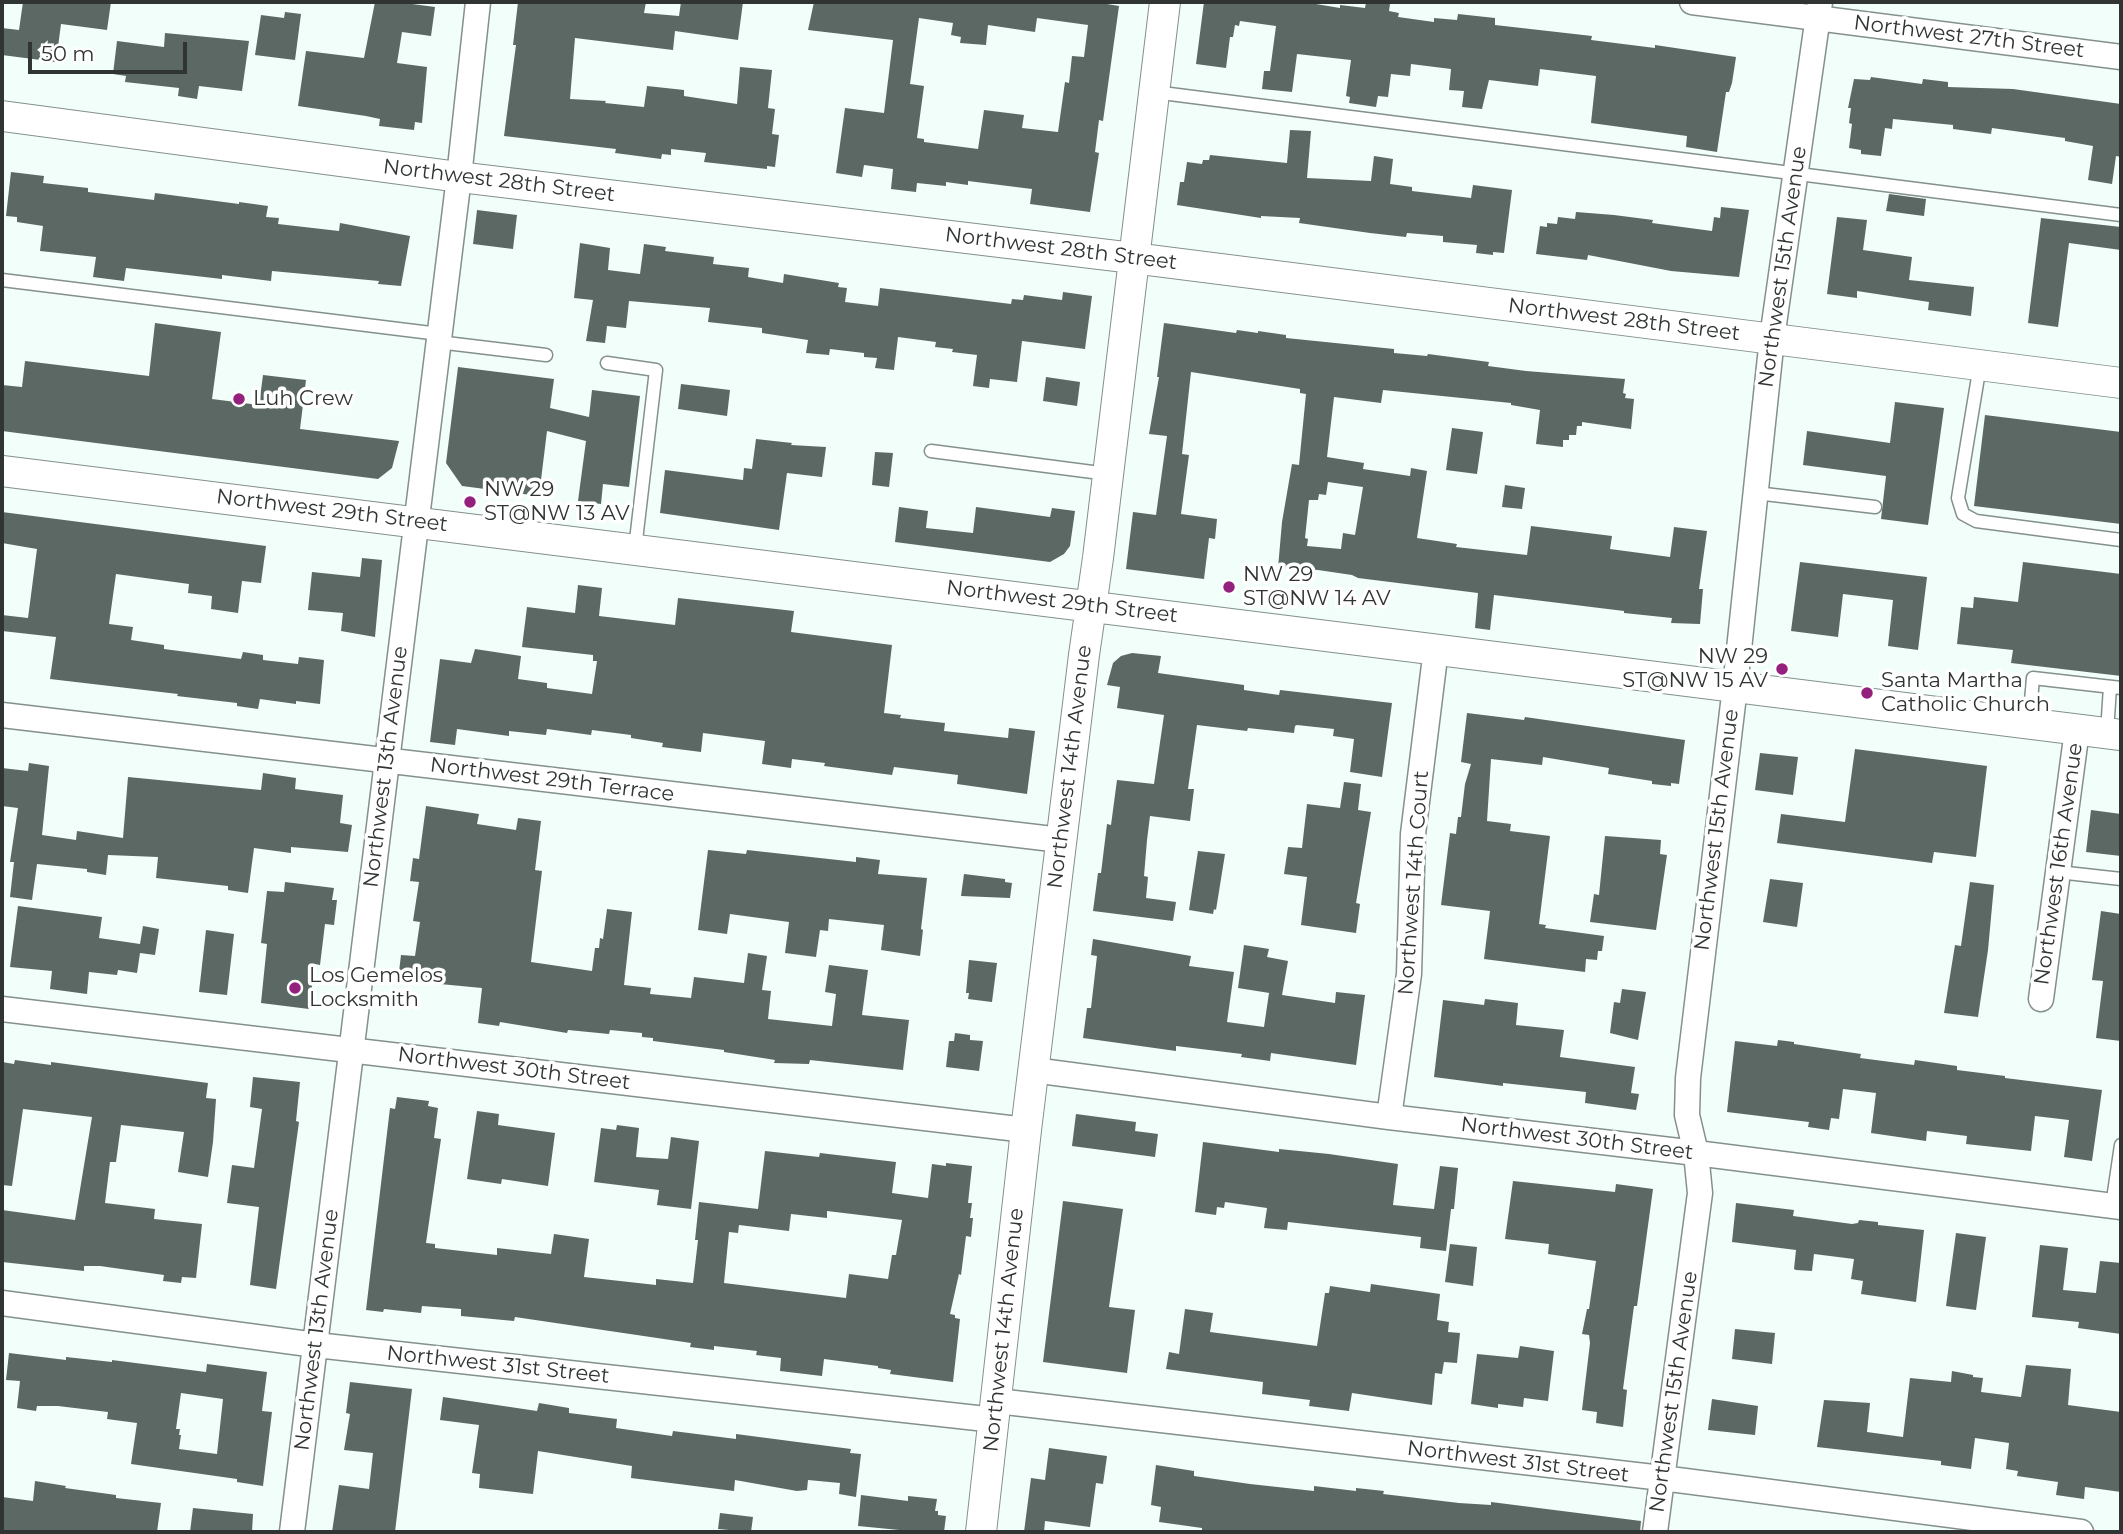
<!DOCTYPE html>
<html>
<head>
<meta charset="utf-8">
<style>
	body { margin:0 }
	#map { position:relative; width:2123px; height:1534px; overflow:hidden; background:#f1fef9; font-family:Montserrat,sans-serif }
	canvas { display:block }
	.frame { position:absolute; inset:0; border:4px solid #303533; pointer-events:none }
	.scale { position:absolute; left:28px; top:42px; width:159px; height:32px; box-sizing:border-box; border:4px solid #303533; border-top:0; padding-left:9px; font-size:21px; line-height:24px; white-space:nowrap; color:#303533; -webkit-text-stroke:5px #fff; paint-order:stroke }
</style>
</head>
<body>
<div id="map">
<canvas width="2123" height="1534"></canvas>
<div class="frame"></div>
<div class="scale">50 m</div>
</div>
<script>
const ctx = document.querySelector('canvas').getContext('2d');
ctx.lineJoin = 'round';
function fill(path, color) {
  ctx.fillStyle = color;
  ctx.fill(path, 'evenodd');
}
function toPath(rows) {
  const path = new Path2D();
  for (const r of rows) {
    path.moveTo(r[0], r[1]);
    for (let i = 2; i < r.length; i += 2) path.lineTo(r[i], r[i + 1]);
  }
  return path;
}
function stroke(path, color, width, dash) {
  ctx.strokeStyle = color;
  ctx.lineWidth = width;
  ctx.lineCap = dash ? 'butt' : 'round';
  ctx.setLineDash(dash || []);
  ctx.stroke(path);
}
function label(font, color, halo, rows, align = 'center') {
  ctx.font = font + ' Montserrat,sans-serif';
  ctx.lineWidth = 7;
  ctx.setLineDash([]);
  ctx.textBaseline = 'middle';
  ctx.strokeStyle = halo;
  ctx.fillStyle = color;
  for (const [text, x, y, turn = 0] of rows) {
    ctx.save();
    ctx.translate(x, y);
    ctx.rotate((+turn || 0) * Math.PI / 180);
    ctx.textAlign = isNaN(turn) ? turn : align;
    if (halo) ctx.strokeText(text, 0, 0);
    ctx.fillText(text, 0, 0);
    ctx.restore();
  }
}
const building = toPath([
	[23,2,111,2,107,30,61,24,56,62,2,55,2,28,19,30],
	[375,2,397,2,435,7,431,36,402,32,397,63,427,67,422,123,415,122,414,130,379,126,380,119,366,116,298,106,306,51,364,58],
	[518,2,646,2,644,13,679,16,681,2,743,2,738,40,675,31,673,50,575,38,570,99,606,101,605,103,644,107,647,86,684,90,684,96,737,104,740,67,772,70,768,108,775,109,772,134,779,135,775,167,767,166,767,169,704,162,706,153,671,149,671,155,662,154,661,159,615,153,616,149,504,136,516,45,513,45],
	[814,2,1108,2,1107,4,1119,6,1103,121,1099,120,1095,152,1099,153,1090,212,1030,204,1032,189,968,181,968,185,946,182,946,186,917,183,916,192,891,189,893,169,864,165,862,177,836,173,845,108,884,113,893,40,808,30],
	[919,18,953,23,951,35,961,37,960,43,986,45,988,25,1035,32,1037,18,1088,25,1084,57,1072,56,1069,83,1065,82,1058,132,1022,128,1024,115,984,110,978,149,924,142,924,139,917,138,924,86,910,84],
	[1204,2,1304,2,1340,8,1340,5,1365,8,1366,2,1370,2,1390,4,1389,11,1399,13,1398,17,1434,22,1434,18,1457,20,1458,14,1495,18,1495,25,1592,36,1591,40,1655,48,1655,45,1736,57,1732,83,1729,92,1726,92,1717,152,1686,147,1687,136,1591,123,1596,76,1540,69,1538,86,1489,80,1482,109,1462,107,1464,91,1449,90,1451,69,1411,64,1410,76,1391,74,1388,97,1378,96,1376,107,1349,103,1350,97,1346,96,1351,60,1297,54,1292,92,1262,89,1264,71,1270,71,1276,26,1240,21,1239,26,1235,25,1233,37,1230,37,1226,68,1196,64],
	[285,12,301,14,295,60,255,55,261,15,284,18],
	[165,33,249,41,242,91,199,86,197,99,178,96,179,88,125,82,126,76,113,74,117,41,164,47],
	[1871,77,1922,84,1923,79,1948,82,1948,87,2013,89,2121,104,2121,157,2116,156,2112,184,2088,180,2093,146,2065,141,2065,138,1992,128,1991,134,1953,129,1953,125,1893,119,1892,129,1885,128,1881,156,1861,154,1861,150,1849,148,1852,124,1849,123,1851,108,1848,108,1854,79,1870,80],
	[1290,130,1311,131,1307,178,1371,181,1374,156,1393,159,1390,184,1412,187,1412,191,1471,198,1473,185,1512,190,1504,253,1493,252,1493,255,1476,253,1477,245,1443,242,1443,236,1407,233,1406,237,1370,233,1299,223,1300,218,1261,216,1261,218,1177,205,1180,182,1184,182,1187,162,1202,164,1203,160,1209,160,1210,155,1287,163],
	[11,172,44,176,43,183,88,188,88,192,154,200,155,193,239,204,239,202,268,206,266,217,279,218,278,224,339,231,340,223,410,236,401,286,378,284,379,281,272,271,271,281,222,275,222,279,126,268,124,281,93,277,96,257,40,251,43,226,17,222,17,217,6,216],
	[1889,194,1926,199,1924,216,1886,211],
	[1721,207,1749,210,1739,277,1671,271,1588,255,1587,260,1536,254,1540,226,1547,227,1547,223,1557,224,1558,217,1575,219,1576,212,1614,215,1653,220,1652,223,1712,231,1714,217,1720,218],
	[477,210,517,215,513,249,473,244],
	[1837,217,1867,220,1863,250,1912,257,1909,280,1974,287,1971,316,1928,310,1929,302,1857,291,1857,298,1827,294],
	[2041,218,2121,227,2121,250,2069,243,2058,327,2028,323],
	[580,243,610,248,608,270,640,274,644,244,666,247,665,251,714,257,713,264,749,268,748,277,783,283,784,274,839,283,838,287,847,288,845,302,878,306,880,288,1011,304,1012,299,1023,300,1024,295,1062,300,1063,292,1092,296,1085,349,1022,341,1017,382,990,379,989,388,973,386,977,355,952,352,953,349,935,347,936,342,898,337,894,370,875,368,877,358,864,357,864,353,830,349,829,355,806,353,808,340,762,333,762,328,708,322,710,308,629,301,626,328,607,326,605,343,586,341,593,300,574,298],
	[155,323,221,332,212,399,259,405,263,375,306,380,300,429,399,441,392,468,378,479,2,431,2,385,22,387,25,361,149,376],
	[1164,323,1236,333,1237,330,1258,333,1258,331,1286,335,1286,338,1394,349,1394,353,1427,356,1428,354,1489,362,1488,366,1526,371,1625,379,1623,393,1626,394,1625,398,1634,399,1631,429,1582,422,1582,426,1577,426,1576,435,1569,435,1569,440,1563,440,1563,447,1536,444,1540,410,1511,405,1511,403,1383,390,1381,403,1334,397,1327,457,1364,463,1363,469,1410,476,1411,468,1427,471,1417,538,1457,544,1456,547,1527,555,1531,526,1612,536,1610,549,1670,557,1674,527,1707,531,1699,589,1703,589,1700,624,1671,623,1672,618,1624,613,1624,611,1494,595,1490,630,1475,628,1478,593,1358,578,1352,575,1318,570,1278,568,1282,522,1292,464,1299,465,1306,394,1300,393,1300,389,1191,372,1182,454,1189,455,1181,514,1217,519,1215,539,1209,538,1204,579,1126,569,1133,512,1156,515,1167,436,1149,434,1159,377,1157,377],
	[1328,482,1363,487,1355,535,1343,533,1341,549,1307,546,1308,539,1305,538,1309,500,1318,500,1319,494,1326,495],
	[458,367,554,379,550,408,589,417,592,390,640,396,629,487,603,484,601,504,578,501,586,441,547,431,539,496,462,486,446,463],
	[1046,377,1080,382,1077,406,1043,401],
	[681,384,730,390,727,416,678,409],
	[1895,402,1944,408,1928,525,1881,519,1886,476,1803,465,1807,431,1890,443],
	[1985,415,2121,432,2121,524,1974,506],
	[1452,428,1483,432,1477,474,1446,470],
	[756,439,792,443,791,445,826,447,822,477,787,473,779,530,660,513,665,470,743,480,744,468,752,469],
	[875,452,893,453,889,487,872,485],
	[1505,485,1525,488,1522,509,1502,507],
	[899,507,928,511,926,528,973,533,976,507,1050,517,1052,508,1075,511,1070,546,1064,554,1050,562,895,542],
	[2,512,266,546,261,583,242,581,238,613,211,609,212,596,188,593,189,584,116,574,109,624,133,627,131,640,164,645,164,649,241,659,243,652,263,655,263,660,298,664,299,657,324,660,320,704,296,701,296,704,260,699,258,709,237,706,237,703,177,696,178,694,50,679,56,637,2,631,2,615,28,618,37,549,2,543],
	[362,558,382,560,375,637,341,631,343,613,308,610,312,572,360,577],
	[1800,562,1927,577,1918,650,1888,646,1893,600,1843,594,1838,637,1791,631],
	[2023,562,2121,574,2121,676,2011,663,2013,650,1957,644,1961,607,1973,608,1974,597,2018,602],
	[578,585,602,588,599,616,675,625,678,598,794,611,791,632,892,645,884,713,901,715,900,718,945,723,944,731,1008,738,1009,728,1035,731,1027,794,957,784,958,775,894,767,892,775,824,766,825,763,792,759,791,768,762,764,765,741,703,733,701,752,662,747,663,743,631,738,631,735,592,730,591,735,547,729,546,735,509,731,509,736,457,729,455,745,430,742,440,659,471,663,475,649,521,656,518,679,547,683,547,688,592,694,597,661,593,661,593,655,522,647,527,607,575,613],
	[1132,653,1161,656,1158,673,1244,685,1244,690,1279,695,1280,690,1392,703,1382,777,1350,772,1354,739,1333,736,1334,729,1297,725,1295,726,1294,733,1248,728,1247,731,1197,725,1188,789,1194,789,1190,821,1150,816,1147,840,1144,876,1148,877,1146,898,1176,902,1173,921,1093,911,1098,873,1101,873,1107,824,1111,825,1117,780,1154,784,1164,715,1117,708,1120,687,1107,685,1113,663,1121,656],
	[1467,713,1524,720,1525,717,1685,740,1679,784,1671,783,1671,786,1652,784,1652,781,1608,774,1609,768,1543,757,1542,765,1491,759,1487,821,1511,824,1510,831,1550,836,1539,924,1546,925,1545,928,1604,936,1602,951,1598,951,1597,960,1586,959,1585,972,1484,959,1490,911,1441,905,1450,833,1456,834,1458,817,1461,817,1465,784,1471,764,1461,762],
	[1855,749,1987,766,1976,857,1934,852,1932,863,1777,843,1781,814,1845,822],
	[1760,753,1798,757,1793,795,1755,790],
	[29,763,49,766,42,835,76,840,77,831,123,838,128,777,261,790,263,773,296,778,295,789,343,795,340,823,352,825,348,852,291,847,291,853,254,848,248,893,228,890,228,886,156,878,158,857,108,855,106,875,87,872,87,869,37,864,32,900,10,897,14,862,10,862,18,808,2,806,2,768,28,771],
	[1344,782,1361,784,1358,810,1371,812,1356,903,1360,904,1356,933,1301,925,1307,877,1284,874,1288,847,1302,848,1307,804,1340,808],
	[426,806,479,814,477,824,516,830,518,818,541,821,535,870,542,871,531,962,592,971,595,948,599,948,600,938,603,939,607,909,632,912,624,985,651,988,650,994,691,998,694,977,744,983,748,953,767,956,762,990,771,991,768,1019,832,1026,836,994,825,992,829,965,868,970,862,1015,909,1020,903,1070,810,1060,809,1064,774,1063,775,1060,769,1059,724,1052,724,1050,653,1041,653,1038,642,1037,642,1033,610,1030,609,1034,568,1030,567,1033,500,1022,499,1026,478,1023,482,988,398,980,401,955,415,956,420,922,413,921,419,882,410,881,413,858,419,859],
	[2091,810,2121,814,2121,856,2086,852],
	[1605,836,1661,840,1660,854,1667,855,1656,930,1590,922,1594,894,1599,895],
	[708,850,746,854,747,850,856,862,856,857,880,860,878,874,927,878,921,929,923,930,920,956,881,950,884,925,829,919,828,931,820,930,816,957,785,953,789,922,730,914,727,934,698,930],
	[1198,851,1225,854,1216,910,1214,909,1213,914,1189,910],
	[964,874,1005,879,1005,882,1012,883,1010,898,961,896],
	[1770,879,1803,883,1797,927,1763,922],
	[285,882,334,888,332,900,337,900,334,925,325,924,320,965,315,964,309,1009,261,1003,267,944,261,943,267,891,284,892],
	[1970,882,1994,885,1988,950,1978,1017,1944,1013,1955,945,1961,946],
	[18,906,102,917,99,938,140,944,143,926,159,929,155,955,140,953,137,973,118,970,117,975,89,972,87,994,50,989,52,971,10,967],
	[2101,911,2121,914,2121,1041,2096,1038,2103,981,2092,980],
	[206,930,234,934,227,995,199,992],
	[1093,939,1191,956,1189,966,1234,972,1227,1022,1264,1027,1269,993,1335,1003,1336,992,1365,995,1356,1065,1271,1053,1270,1061,1241,1057,1242,1054,1176,1046,1176,1051,1083,1038,1087,1008,1091,1008,1097,956,1091,955],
	[1244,945,1269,949,1267,957,1288,961,1282,995,1238,988],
	[969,960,997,963,992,1002,968,999,969,993,966,993],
	[1622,989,1646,992,1638,1040,1610,1033,1614,1002,1620,1003],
	[1485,999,1518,1003,1516,1025,1564,1030,1560,1057,1635,1067,1631,1093,1639,1094,1636,1110,1585,1103,1586,1092,1503,1083,1503,1086,1434,1077,1443,1000,1484,1005],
	[955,1033,970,1035,970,1040,983,1041,979,1071,946,1067,949,1041,954,1041],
	[1778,1040,1794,1042,1794,1044,1861,1054,1860,1058,1914,1065,1915,1060,1957,1066,1957,1070,2005,1076,2005,1078,2102,1090,2092,1161,2064,1157,2069,1120,2035,1116,2031,1151,1966,1144,1967,1136,1927,1131,1926,1141,1871,1133,1876,1093,1843,1089,1839,1119,1831,1118,1829,1130,1808,1127,1809,1122,1727,1112,1735,1041,1777,1046],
	[15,1060,51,1065,51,1062,208,1083,206,1098,216,1099,213,1142,208,1177,178,1172,184,1132,121,1125,116,1162,110,1162,105,1203,155,1209,154,1219,202,1224,196,1278,182,1277,181,1283,163,1281,164,1275,100,1266,84,1266,84,1271,2,1262,2,1210,75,1220,92,1117,23,1109,12,1186,2,1185,2,1062,14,1064],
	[253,1077,300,1082,296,1121,299,1122,276,1289,250,1285,259,1207,227,1203,232,1165,254,1168,262,1109,250,1107],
	[397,1097,429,1101,428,1106,438,1108,434,1138,441,1139,426,1243,435,1244,435,1248,497,1255,497,1248,551,1254,554,1234,589,1239,584,1277,656,1285,656,1279,693,1283,698,1240,695,1240,699,1202,758,1209,765,1151,819,1157,820,1153,896,1162,892,1193,928,1198,932,1164,946,1166,946,1163,972,1166,968,1203,972,1203,970,1218,973,1218,971,1237,966,1236,961,1275,959,1274,950,1314,955,1315,955,1318,960,1319,953,1382,890,1374,891,1370,878,1368,878,1366,824,1359,822,1376,780,1371,781,1358,756,1355,757,1351,714,1346,714,1350,690,1347,691,1343,515,1317,514,1321,461,1316,461,1309,422,1306,421,1313,384,1309,383,1312,366,1310,390,1108,395,1109],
	[827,1211,902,1220,896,1255,892,1255,888,1279,849,1274,846,1298,724,1283,729,1232,738,1233,739,1225,789,1231,791,1214,827,1218],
	[477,1111,499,1114,498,1125,555,1133,548,1186,502,1179,501,1184,467,1179],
	[1076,1114,1136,1122,1135,1131,1158,1134,1155,1157,1072,1146],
	[617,1125,639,1128,636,1157,668,1159,671,1137,699,1141,691,1209,657,1205,659,1190,594,1182,601,1128,616,1130],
	[1203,1142,1279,1152,1279,1149,1329,1154,1398,1164,1393,1205,1434,1209,1440,1166,1458,1168,1454,1209,1451,1209,1446,1251,1420,1248,1421,1237,1288,1222,1287,1230,1264,1228,1267,1208,1225,1202,1224,1208,1217,1207,1216,1215,1195,1212],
	[1513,1181,1615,1192,1616,1184,1653,1189,1637,1306,1634,1306,1623,1389,1627,1390,1623,1427,1596,1423,1597,1412,1582,1410,1590,1343,1589,1335,1582,1334,1587,1309,1589,1309,1596,1261,1548,1254,1549,1244,1505,1239],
	[1063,1201,1123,1209,1109,1307,1135,1310,1127,1373,1043,1362],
	[1736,1203,1794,1210,1793,1216,1852,1224,1858,1223,1859,1220,1878,1222,1878,1225,1924,1230,1916,1302,1861,1294,1863,1281,1851,1279,1854,1259,1814,1254,1812,1271,1796,1270,1794,1269,1796,1250,1732,1242],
	[1956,1233,1986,1237,1976,1310,1946,1306],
	[1450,1244,1477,1247,1473,1286,1445,1282],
	[2040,1245,2068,1248,2063,1290,2096,1293,2100,1261,2121,1263,2121,1334,2078,1328,2079,1322,2032,1317],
	[1371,1284,1440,1294,1437,1320,1449,1322,1448,1332,1460,1333,1457,1363,1444,1362,1442,1374,1435,1373,1432,1405,1352,1393,1349,1411,1309,1406,1310,1400,1262,1394,1263,1382,1166,1369,1169,1352,1179,1354,1185,1309,1213,1313,1210,1332,1317,1346,1325,1293,1329,1293,1330,1286,1370,1292],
	[1735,1329,1775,1333,1772,1364,1732,1359],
	[1520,1346,1554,1351,1548,1401,1524,1398,1523,1407,1498,1404,1498,1408,1471,1404,1477,1354,1518,1358],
	[9,1353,66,1360,66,1357,112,1362,112,1360,206,1372,207,1364,267,1372,262,1411,272,1412,263,1486,237,1482,237,1479,131,1464,137,1423,107,1419,108,1412,58,1406,37,1406,36,1411,17,1408,20,1381,6,1380],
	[181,1393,223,1399,217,1454,179,1449,181,1435,179,1435,180,1429,176,1429],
	[2026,1365,2071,1369,2068,1405,2121,1412,2121,1492,2085,1487,2084,1499,2056,1495,2058,1482,2017,1476,2018,1471,2006,1469,2009,1443,1975,1438,1971,1469,1941,1465,1941,1461,1817,1447,1824,1400,1870,1403,1867,1432,1903,1437,1910,1378,1951,1382,1952,1371,1973,1375,1973,1377,1983,1378,1981,1392,2021,1397],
	[350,1382,412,1389,395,1532,332,1532,339,1485,369,1489,373,1453,344,1450,350,1414,346,1413],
	[443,1397,537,1411,539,1403,569,1408,569,1413,617,1419,616,1428,672,1436,673,1431,736,1439,736,1434,851,1449,850,1453,861,1454,856,1497,839,1494,840,1483,808,1480,807,1490,797,1491,735,1480,734,1491,631,1478,632,1466,538,1451,533,1494,479,1488,480,1474,472,1473,479,1425,440,1420],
	[1712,1399,1758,1406,1755,1435,1708,1430],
	[1049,1448,1107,1456,1103,1484,1096,1483,1090,1527,1045,1521,1044,1532,1024,1532,1031,1478,1045,1480],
	[1156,1465,1194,1471,1194,1476,1250,1484,1314,1491,1314,1486,1356,1491,1356,1488,1384,1491,1383,1494,1459,1503,1491,1505,1491,1502,1641,1521,1640,1532,1202,1532,1202,1528,1159,1522,1161,1507,1151,1505],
	[35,1481,66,1486,65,1488,116,1495,116,1498,161,1503,157,1532,2,1532,2,1497,33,1501],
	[861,1495,908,1501,908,1496,937,1499,935,1511,938,1511,938,1515,946,1516,944,1532,920,1532,858,1526],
	[193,1508,253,1514,252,1532,190,1532],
	[720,1513,753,1517,751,1532,718,1529]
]);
const service = toPath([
	[1154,92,2121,215],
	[2,280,439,334],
	[438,342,546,355],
	[607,363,656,370,635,549],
	[1980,365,1958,498,1963,514,1976,521,2121,540],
	[931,451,1108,474],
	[1756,493,1875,507],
	[2029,724,2033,678,2121,688],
	[2107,732,2110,687],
	[2058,872,2121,879],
	[2112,1206,2121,1145]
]);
const minor = toPath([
	[1692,2,2121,57],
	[2,715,1061,840],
	[2041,999,2077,730],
	[2,1009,1026,1130],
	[1033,1070,1389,1117,1696,1153,2121,1207],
	[1389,1117,1409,974,1413,834,1436,649],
	[2,1303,316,1345,995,1420],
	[997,1401,1662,1478,2081,1532],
	[292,1532,459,177,478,2],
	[1655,1532,1700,1193,1696,1153,1687,1115,1688,1078,1735,687,1772,338,1820,2]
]);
const tertiary = toPath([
	[2,116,459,177,1133,258,2121,383],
	[2,471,2121,735],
	[981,1532,1026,1130,1084,655,1098,558,1165,2]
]);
const markers = [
	[239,399,7,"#95217e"],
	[470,502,7,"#95217e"],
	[1229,587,7,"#95217e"],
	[1782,669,7,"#95217e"],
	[1867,693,7,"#95217e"],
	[295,988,7,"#95217e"]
];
const streetNames = [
	["Northwest 27th Street",1969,37,7],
	["Northwest 28th Street",499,181,7],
	["Northwest 28th Street",1061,249,7],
	["Northwest 15th Avenue",1783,267,-82],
	["Northwest 28th Street",1624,320,7],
	["Northwest 29th Street",332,511,7],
	["Northwest 29th Street",1062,602,7],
	["Northwest 13th Avenue",386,767,-83],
	["Northwest 14th Avenue",1070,767,-83],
	["Northwest 29th Terrace",552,780,7],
	["Northwest 15th Avenue",1717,830,-83],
	["Northwest 16th Avenue",2059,864,-82],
	["Northwest 14th Court",1414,883,-86],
	["Northwest 30th Street",514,1069,7],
	["Northwest 30th Street",1577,1139,7],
	["Northwest 13th Avenue",317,1330,-83],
	["Northwest 14th Avenue",1004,1330,-84],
	["Northwest 31st Street",498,1365,6],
	["Northwest 15th Avenue",1674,1392,-82],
	["Northwest 31st Street",1518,1462,7]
];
const poiNames = [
	["Luh Crew",253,399],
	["NW 29",484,490],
	["ST@NW 13 AV",484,514],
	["NW 29",1243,575],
	["ST@NW 14 AV",1243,599],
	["NW 29",1768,657,"right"],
	["ST@NW 15 AV",1768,681,"right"],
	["Santa Martha",1881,681],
	["Catholic Church",1881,705],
	["Los Gemelos",309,976],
	["Locksmith",309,1000]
];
fill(building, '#5c6863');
stroke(service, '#84908b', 15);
stroke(minor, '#84908b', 27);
stroke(tertiary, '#84908b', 32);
stroke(service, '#fff', 12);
stroke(minor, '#fff', 24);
stroke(tertiary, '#fff', 30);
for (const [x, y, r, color] of markers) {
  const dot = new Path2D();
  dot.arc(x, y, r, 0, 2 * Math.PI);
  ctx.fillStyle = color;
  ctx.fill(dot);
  stroke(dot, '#fff', 2.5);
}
label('21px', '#303533', '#fff', streetNames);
label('21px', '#303533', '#fff', poiNames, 'left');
</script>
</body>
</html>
